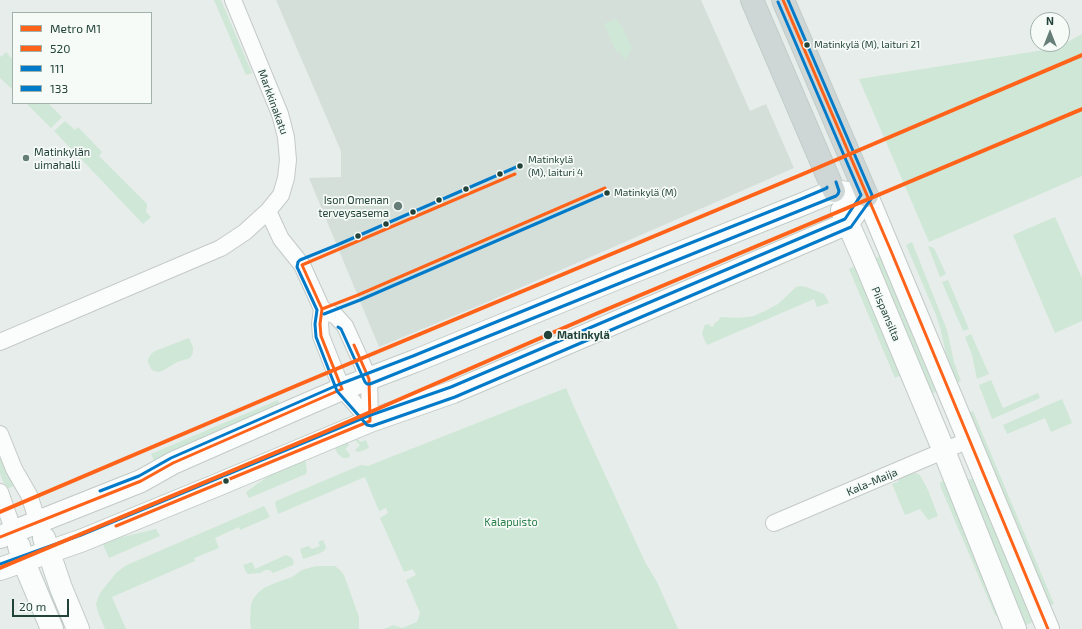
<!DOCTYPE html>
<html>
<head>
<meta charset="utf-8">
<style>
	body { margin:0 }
	#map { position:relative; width:1082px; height:629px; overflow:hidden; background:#e7edea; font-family:"Exo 2",sans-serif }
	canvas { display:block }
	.legend { position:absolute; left:12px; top:12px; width:140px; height:92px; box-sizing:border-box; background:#f6fbf8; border:1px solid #a1b1ac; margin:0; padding:5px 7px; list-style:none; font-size:12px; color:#22433a }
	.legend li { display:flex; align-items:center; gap:8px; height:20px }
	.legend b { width:20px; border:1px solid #a1b1ac }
	.north { position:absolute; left:1030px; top:12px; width:40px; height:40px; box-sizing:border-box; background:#f6fbf8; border:1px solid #a1b1ac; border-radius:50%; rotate:0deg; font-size:11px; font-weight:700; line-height:16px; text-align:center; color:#22433a }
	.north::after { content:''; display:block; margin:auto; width:14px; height:18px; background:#677e78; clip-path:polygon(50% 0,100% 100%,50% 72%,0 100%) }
	.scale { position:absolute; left:12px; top:599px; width:57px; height:18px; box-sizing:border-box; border:2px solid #22433a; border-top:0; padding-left:5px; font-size:12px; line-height:14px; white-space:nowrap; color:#22433a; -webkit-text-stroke:3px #f6fbf8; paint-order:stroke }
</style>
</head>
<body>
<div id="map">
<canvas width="1082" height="629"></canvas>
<ul class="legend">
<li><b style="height:5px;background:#ff6319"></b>Metro M1</li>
<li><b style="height:5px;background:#ff6319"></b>520</li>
<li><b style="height:5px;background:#007ac9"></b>111</li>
<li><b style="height:5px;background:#007ac9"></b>133</li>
</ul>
<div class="north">N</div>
<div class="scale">20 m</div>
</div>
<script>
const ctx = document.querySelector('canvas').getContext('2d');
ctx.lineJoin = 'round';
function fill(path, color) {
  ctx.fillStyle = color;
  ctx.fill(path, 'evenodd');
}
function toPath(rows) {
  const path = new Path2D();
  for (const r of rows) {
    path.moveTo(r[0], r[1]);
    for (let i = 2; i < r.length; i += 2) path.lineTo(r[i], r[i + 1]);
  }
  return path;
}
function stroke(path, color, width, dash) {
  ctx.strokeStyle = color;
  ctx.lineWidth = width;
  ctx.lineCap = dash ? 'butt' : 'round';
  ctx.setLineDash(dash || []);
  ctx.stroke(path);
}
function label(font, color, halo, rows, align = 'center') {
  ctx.font = font + ' "Exo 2",sans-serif';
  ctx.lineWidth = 3.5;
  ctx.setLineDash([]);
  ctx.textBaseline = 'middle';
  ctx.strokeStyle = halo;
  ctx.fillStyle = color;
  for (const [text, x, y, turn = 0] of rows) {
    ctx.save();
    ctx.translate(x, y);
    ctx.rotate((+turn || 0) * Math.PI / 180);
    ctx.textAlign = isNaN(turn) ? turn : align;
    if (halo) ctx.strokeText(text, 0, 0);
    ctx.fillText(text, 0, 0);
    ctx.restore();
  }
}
const built = toPath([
	[276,0,701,0,750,111,766,104,794,168,490,301,379,347,309,178,341,177,341,151]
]);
const green = toPath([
	[214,0,221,0,252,73,246,75],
	[616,19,622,26,632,48,626,59,624,60,620,51,616,52,604,24],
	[1082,34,1082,176,929,242,859,79,1057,48],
	[6,52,13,60,13,90,0,78,0,55,1,57],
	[26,103,48,103,62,117,51,128],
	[65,121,75,130,78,127,102,152,99,156,147,204,146,212,151,217,143,224,85,163,54,131],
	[1055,217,1082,278,1082,321,1055,333,1013,235],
	[912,242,947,330,954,362,961,381,954,384,948,363,941,331,936,315,906,245],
	[928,246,934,248,946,274,940,277],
	[880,256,936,392,931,394,874,259],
	[855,266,902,375,895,378,849,269],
	[948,280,969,329,963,331,942,282],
	[800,286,806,287,824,294,829,303,817,307,814,299,707,345,702,334,704,327,705,325,709,324,711,327,714,326,714,324,719,320,720,317,739,318,754,316,765,311,778,304,793,290,796,287],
	[971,334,989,374,977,379,972,355,965,337],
	[189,338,193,347,193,352,191,357,188,359,183,360,177,362,164,370,159,372,154,371,151,369,148,362,148,360,151,354,155,351],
	[991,380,1003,408,1038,393,1040,398,992,419,979,385],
	[566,388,574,407,645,562,657,582,678,629,384,629,393,625,402,628,417,622,420,613,406,580,416,575,413,569,404,572,380,518,388,513,386,508,379,511,365,477,278,514,275,503,276,501,361,465,368,466],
	[1062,399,1072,423,1051,432,1045,418,1007,434,1003,425],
	[278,400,281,406,155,463,151,454],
	[973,411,1054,604,1048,606,967,413],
	[354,437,361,442,366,440,369,448,362,451,357,452,355,450,360,445,354,439,351,439,348,443,349,445,345,449,349,453,350,456,348,458,343,458,337,453,335,447],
	[0,452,14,486,6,489,0,474],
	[305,458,307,471,306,474,249,498,246,492,274,472],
	[915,473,920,475,928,490,938,516,928,520,920,509,905,515,892,484,898,482,899,479,906,475],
	[970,479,973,479,1033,622,1022,627,1008,587,1002,565,968,482,968,480],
	[944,481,948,484,1004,618,995,615,941,488,940,482],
	[264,506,270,517,240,530,239,527,215,538,219,548,194,558,195,561,112,597,126,629,105,629,98,612,96,604,100,593,116,573,125,566,136,561],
	[156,529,160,536,109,558,102,542],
	[323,540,326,547,324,551,318,554,303,559,300,549,308,546,312,549,320,546,318,542],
	[286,555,292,558,294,562,293,565,273,573,270,570,265,570,260,573,248,574,246,572,243,565,252,562,255,569],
	[316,566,335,566,340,570,344,575,359,617,359,629,251,629,250,622,251,605,253,599,258,593,264,588,275,583,292,577,302,570]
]);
const street = toPath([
	[268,211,281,239,302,265,322,309,320,324,321,336,342,389,370,421],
	[322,309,336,316,345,326,369,379,370,421],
	[0,342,221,248,245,232,268,211,281,195,286,178,288,160,286,137,280,114,233,0],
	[0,434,14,469,29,495,38,522],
	[0,492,14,532],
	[774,523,969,440]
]);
const secondary = toPath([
	[867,196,1048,629],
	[842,210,865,262,944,451,1015,629],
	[0,537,141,481,173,463,298,408,342,389,415,361,625,275,803,204,834,191,867,196],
	[44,538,61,588,78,629],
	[19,546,23,560,52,629],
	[0,569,83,540,222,483,370,421,453,392,818,236,848,223,867,196]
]);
const primary = toPath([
	[752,0,834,191],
	[783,0,867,196]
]);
const bus1 = toPath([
	[783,0,891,251,1048,629],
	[322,309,358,295,605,188],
	[116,526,370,421,369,379,354,345],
	[0,537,141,481,173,463,342,389,321,336,320,324,322,309,302,265,515,174]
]);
const bus2 = toPath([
	[521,165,337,245,300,260,298,262,297,267,317,310,315,324,316,337,337,391,367,425,372,426,455,397,851,227,871,199,872,195,788,0],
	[324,314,360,300,607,193],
	[338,327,341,329,365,382,367,384,370,384,836,196,838,194,839,191,836,182]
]);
const bus3 = toPath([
	[100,491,139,476,171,458,340,384,413,356,623,270,801,199,827,188,827,187],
	[0,564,81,535,368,416,451,387,845,219,861,195,778,2]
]);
const metro1 = toPath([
	[0,512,298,385,803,174,1082,55],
	[0,568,322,433,598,313,1082,109]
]);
const markers = [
	[807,45,3.5,"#22433a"],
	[26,158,4,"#677e78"],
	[520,166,3.5,"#22433a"],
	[500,174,3.5,"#22433a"],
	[466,189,3.5,"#22433a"],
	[607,193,3.5,"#22433a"],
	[439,200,3.5,"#22433a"],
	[398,206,5,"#677e78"],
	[413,212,3.5,"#22433a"],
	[386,224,3.5,"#22433a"],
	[358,236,3.5,"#22433a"],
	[548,335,5,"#22433a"],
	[226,481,3.5,"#22433a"]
];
const busNames = [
	["Matinkylä (M), laituri 21",814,45],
	["Matinkylä",528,160],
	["(M), laituri 4",528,173],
	["Matinkylä (M)",614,193]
];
const streetNames = [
	["Markkinakatu",273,102,70],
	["Piispansilta",886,314,67],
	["Kala-Maija",872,482,-23]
];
const poiNames = [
	["Matinkylän",34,152],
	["uimahalli",34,165],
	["Ison Omenan",389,200,"right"],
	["terveysasema",389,213,"right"]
];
const stopNames = [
	["Matinkylä",557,335]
];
const parkNames = [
	["Kalapuisto",511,522]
];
fill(built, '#d5dfda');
fill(green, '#cfe7d6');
stroke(street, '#c4cac7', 18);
stroke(secondary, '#c2cbc7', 24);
stroke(primary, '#c2ccc9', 24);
stroke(street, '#fbfcfc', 16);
stroke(secondary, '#fbfcfc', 22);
stroke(primary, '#ced7d5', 22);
stroke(bus1, '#ff6319', 3);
stroke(bus2, '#007ac9', 3);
stroke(bus3, '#007ac9', 3);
stroke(metro1, '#ff6319', 4);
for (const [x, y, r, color] of markers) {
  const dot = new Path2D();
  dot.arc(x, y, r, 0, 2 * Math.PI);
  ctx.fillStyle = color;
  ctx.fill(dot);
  stroke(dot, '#f6fbf8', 1.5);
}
label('10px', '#22433a', '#f6fbf8', busNames, 'left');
label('11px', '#22433a', '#f6fbf8', streetNames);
label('11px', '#22433a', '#f6fbf8', poiNames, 'left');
label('bold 11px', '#22433a', '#f6fbf8', stopNames, 'left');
label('11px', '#287e48', '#f6fbf8', parkNames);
</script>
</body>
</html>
